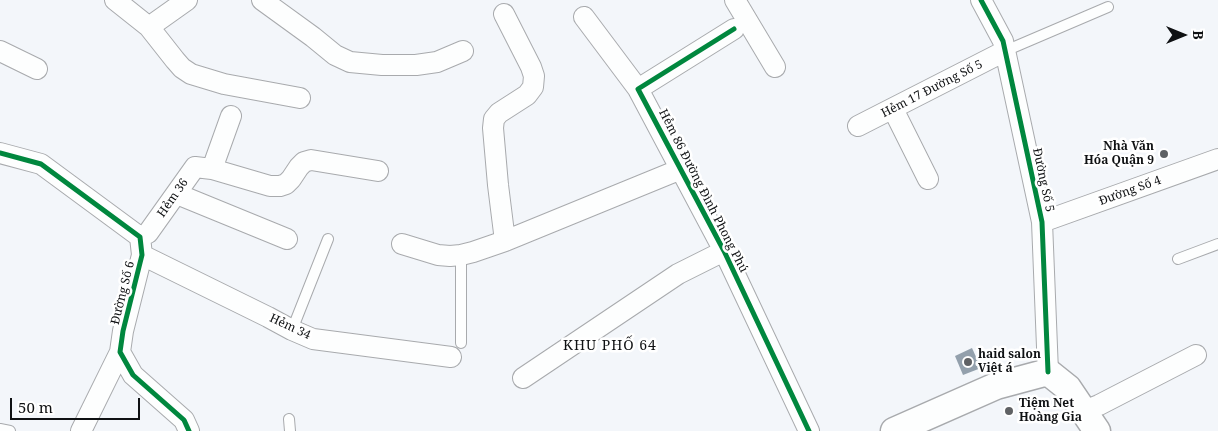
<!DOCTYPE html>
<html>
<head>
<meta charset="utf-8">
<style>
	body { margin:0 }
	#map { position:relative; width:1218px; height:431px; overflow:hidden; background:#f3f6fa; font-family:"Noto Serif",serif }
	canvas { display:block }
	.north { position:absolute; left:1158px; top:10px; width:50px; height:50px; -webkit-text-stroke:4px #fff; paint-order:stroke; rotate:90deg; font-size:14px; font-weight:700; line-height:20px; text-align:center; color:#0f1113 }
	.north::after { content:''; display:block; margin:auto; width:18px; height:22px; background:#0f1113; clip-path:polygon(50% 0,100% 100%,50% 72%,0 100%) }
	.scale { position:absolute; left:10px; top:398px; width:130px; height:22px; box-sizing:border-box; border:2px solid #0f1113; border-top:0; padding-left:6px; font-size:15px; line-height:18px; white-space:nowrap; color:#0f1113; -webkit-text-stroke:4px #fff; paint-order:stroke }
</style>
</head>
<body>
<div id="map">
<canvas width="1218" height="431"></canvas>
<div class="north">B</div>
<div class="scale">50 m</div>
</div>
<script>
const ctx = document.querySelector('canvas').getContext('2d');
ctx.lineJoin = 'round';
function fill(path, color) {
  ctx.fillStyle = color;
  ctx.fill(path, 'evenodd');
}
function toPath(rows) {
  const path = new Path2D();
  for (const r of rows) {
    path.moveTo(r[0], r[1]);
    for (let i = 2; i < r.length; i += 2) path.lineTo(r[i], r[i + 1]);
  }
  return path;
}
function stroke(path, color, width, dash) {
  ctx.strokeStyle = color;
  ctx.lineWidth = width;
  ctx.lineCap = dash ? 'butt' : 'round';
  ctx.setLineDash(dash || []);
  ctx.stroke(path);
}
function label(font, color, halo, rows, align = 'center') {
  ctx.font = font + ' "Noto Serif",serif';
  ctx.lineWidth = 5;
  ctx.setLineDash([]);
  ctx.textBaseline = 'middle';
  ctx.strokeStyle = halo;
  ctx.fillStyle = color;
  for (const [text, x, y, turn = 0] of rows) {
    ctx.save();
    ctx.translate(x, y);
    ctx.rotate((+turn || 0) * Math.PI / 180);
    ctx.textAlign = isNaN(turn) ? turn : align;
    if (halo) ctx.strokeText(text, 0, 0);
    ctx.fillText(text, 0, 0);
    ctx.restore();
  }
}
const building = toPath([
	[972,348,981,368,963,375,955,356]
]);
const service = toPath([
	[1005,51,1108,7],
	[461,255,461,343],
	[1178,259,1218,244],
	[292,330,328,239],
	[289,419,290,431],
	[0,429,10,431]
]);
const minor = toPath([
	[115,0,149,27,187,0],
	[262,0,313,37,335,55,350,62,382,65,416,65,437,62,463,51],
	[735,0,775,67],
	[981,0,1003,41,1042,222,1048,372],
	[504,14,531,67,534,76,533,87,527,95,499,113,494,119,493,128,498,185,505,241],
	[584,17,638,89],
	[149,27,175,60,182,68,191,74,224,84,300,98],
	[734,29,638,89,724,251,809,431],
	[0,51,37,69],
	[893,109,928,179],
	[858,126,1005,51],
	[0,153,41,164,140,237,142,255,123,331,120,352,133,375,184,420,189,431],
	[212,169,270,186,280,186,286,184,291,179,299,167,304,162,311,160,378,171],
	[177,194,287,239],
	[1042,222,1218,159],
	[140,237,148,233,195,167,212,169,231,116],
	[402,244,438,255,450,256,461,255,473,252,505,241,681,169],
	[142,255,268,317,292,330,313,339,451,357],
	[523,378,678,274,724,251],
	[1084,411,1099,405,1196,355],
	[81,431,84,425,120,352]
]);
const tertiary = toPath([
	[894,431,996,386,1048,372,1068,388,1097,431]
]);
const cycleway = toPath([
	[981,0,1003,41,1042,222,1048,372],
	[734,29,638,89,724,251,809,431],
	[0,153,41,164,140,237,142,255,123,331,120,352,133,375,184,420,189,431]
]);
const markers = [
	[1164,154,5,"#5f6164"],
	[968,362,5,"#5f6164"],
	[1009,411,5,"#5f6164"]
];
const streetNames = [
	["Hẻm 17 Đường Số 5",932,89,-27],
	["Đường Số 5",1043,180,78],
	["Hẻm 86 Đường Đình Phong Phú",703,191,63],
	["Đường Số 4",1130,191,-20],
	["Hẻm 36",173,198,-55],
	["Đường Số 6",123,293,-76],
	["Hẻm 34",290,327,25]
];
const poiNames = [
	["Nhà Văn",1154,147,"right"],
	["Hóa Quận 9",1154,161,"right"],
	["haid salon",978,355],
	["Việt á",978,369],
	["Tiệm Net",1019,404],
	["Hoàng Gia",1019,418]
];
const neighbourhoodNames = [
	["KHU PHỐ 64",610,346]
];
fill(building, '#93a0ac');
stroke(service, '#a8aaad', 12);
stroke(minor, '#a8aaad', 22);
stroke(tertiary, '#a8aaad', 29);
stroke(service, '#fdfefe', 10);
stroke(minor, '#fdfefe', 20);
stroke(tertiary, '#fdfefe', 26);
stroke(cycleway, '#00873e', 5);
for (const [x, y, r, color] of markers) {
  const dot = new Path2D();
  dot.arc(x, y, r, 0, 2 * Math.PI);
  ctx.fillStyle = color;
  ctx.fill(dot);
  stroke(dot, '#fff', 2);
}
label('12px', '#0f1113', '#fff', streetNames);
label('bold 12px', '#0f1113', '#fff', poiNames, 'left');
ctx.letterSpacing = '1px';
label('14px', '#0f1113', '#fff', neighbourhoodNames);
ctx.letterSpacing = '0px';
</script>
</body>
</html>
